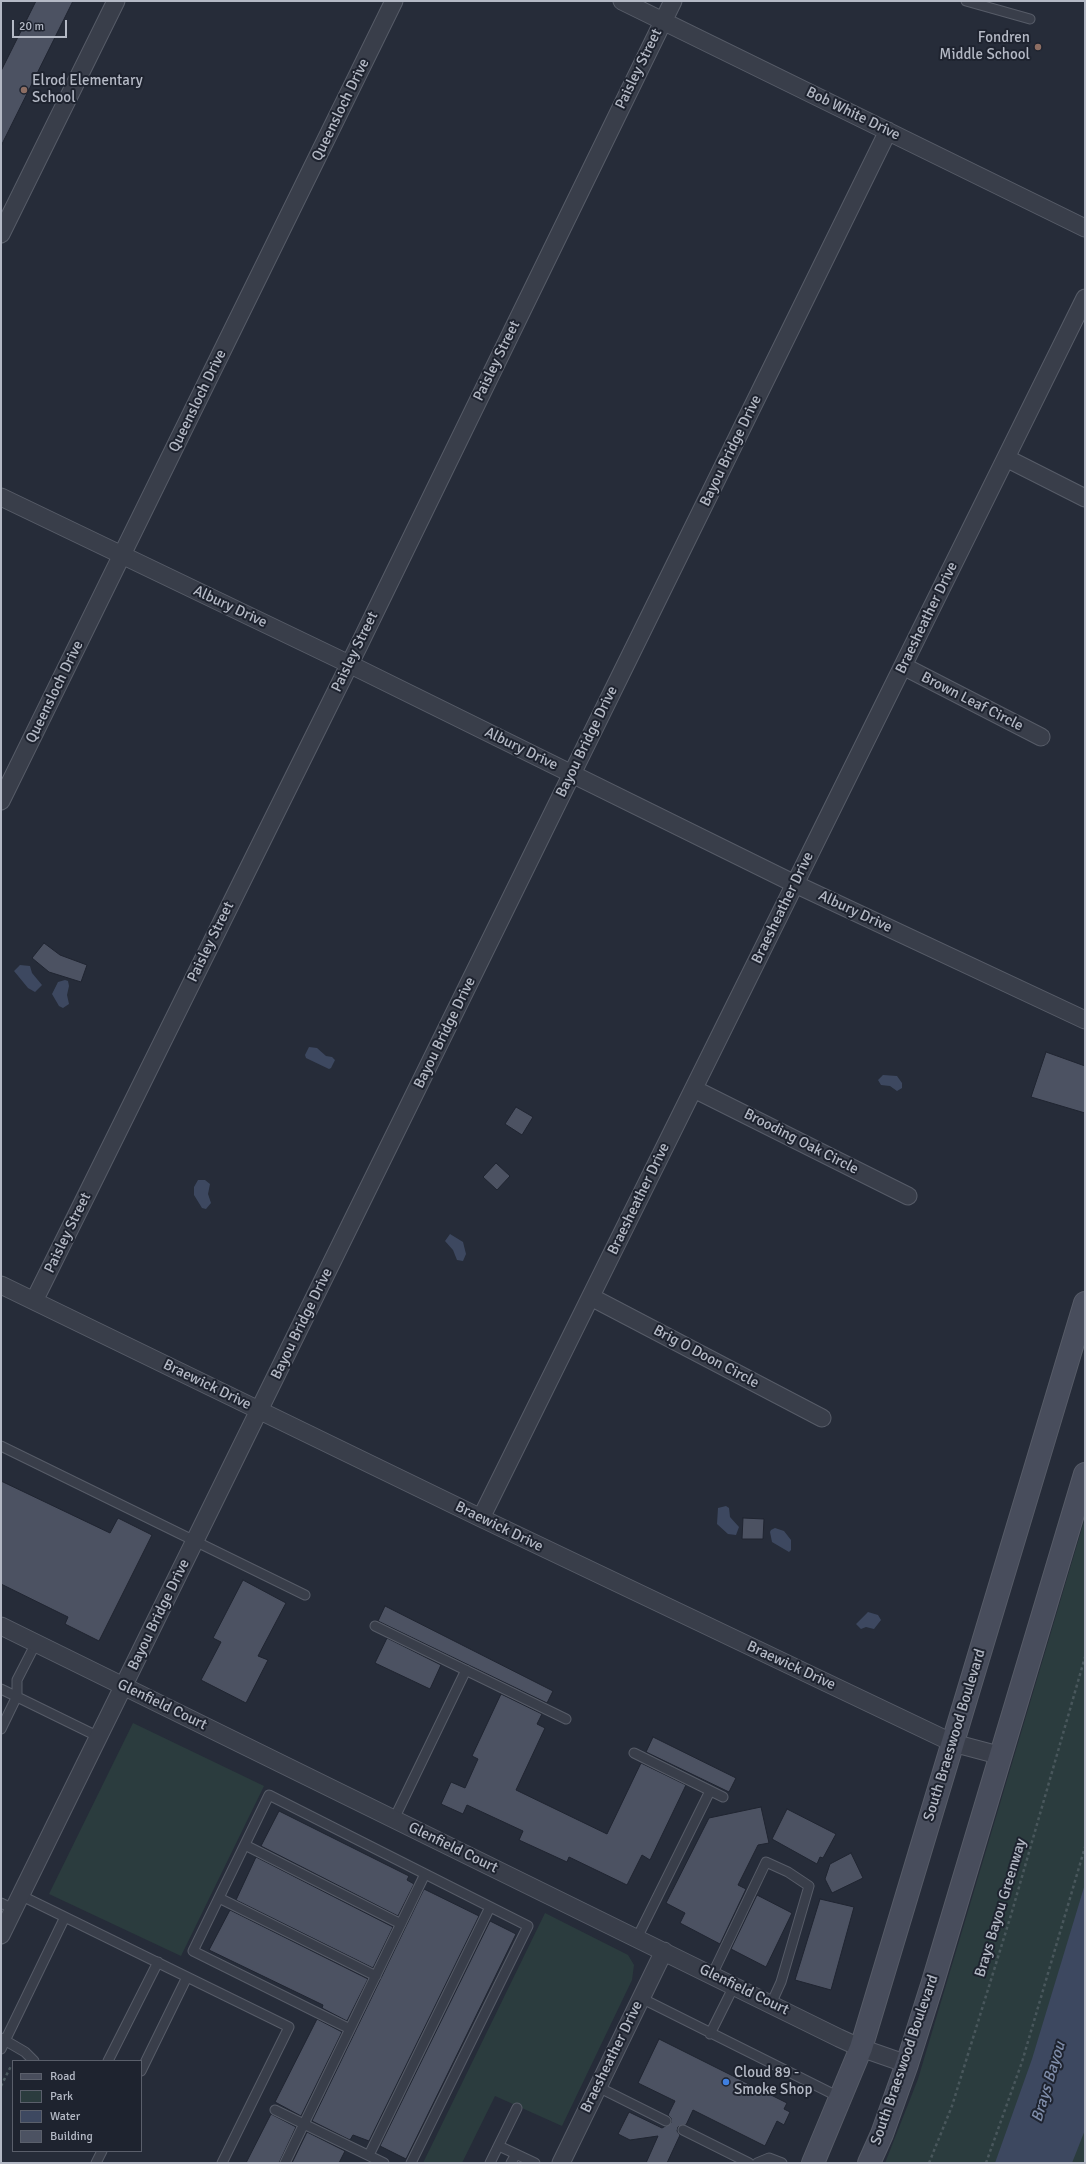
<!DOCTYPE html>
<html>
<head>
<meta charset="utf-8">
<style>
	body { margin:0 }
	#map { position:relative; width:1086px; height:2164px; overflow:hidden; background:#262c39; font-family:Signika,sans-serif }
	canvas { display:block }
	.frame { position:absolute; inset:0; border:2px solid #b4b9c5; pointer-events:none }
	.legend { position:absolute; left:12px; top:2060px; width:130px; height:92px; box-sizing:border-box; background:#1e232f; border:1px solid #5a5f6b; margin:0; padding:5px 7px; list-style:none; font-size:12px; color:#b4b9c5 }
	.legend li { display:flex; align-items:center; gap:8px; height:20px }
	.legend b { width:20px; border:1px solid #5a5f6b }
	.scale { position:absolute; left:12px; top:20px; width:55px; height:18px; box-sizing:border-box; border:2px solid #b4b9c5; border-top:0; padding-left:5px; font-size:12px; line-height:14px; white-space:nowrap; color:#b4b9c5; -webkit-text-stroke:3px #1e232f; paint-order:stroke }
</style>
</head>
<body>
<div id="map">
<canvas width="1086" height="2164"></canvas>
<div class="frame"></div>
<ul class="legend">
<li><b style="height:5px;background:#484d5c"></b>Road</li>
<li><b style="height:11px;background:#2b3c3e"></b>Park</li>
<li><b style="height:11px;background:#3d4860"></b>Water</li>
<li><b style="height:11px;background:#4c5262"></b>Building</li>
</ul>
<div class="scale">20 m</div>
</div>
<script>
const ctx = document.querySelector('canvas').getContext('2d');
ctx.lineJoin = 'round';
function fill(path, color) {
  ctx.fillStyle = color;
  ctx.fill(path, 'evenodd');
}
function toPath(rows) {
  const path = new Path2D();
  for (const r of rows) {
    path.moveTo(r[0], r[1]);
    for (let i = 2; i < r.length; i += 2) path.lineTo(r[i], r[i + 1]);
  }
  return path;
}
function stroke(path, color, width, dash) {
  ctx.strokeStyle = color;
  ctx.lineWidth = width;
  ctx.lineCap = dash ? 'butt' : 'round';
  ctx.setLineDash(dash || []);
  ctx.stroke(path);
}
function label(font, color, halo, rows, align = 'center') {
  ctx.font = font + ' Signika,sans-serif';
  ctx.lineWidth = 4;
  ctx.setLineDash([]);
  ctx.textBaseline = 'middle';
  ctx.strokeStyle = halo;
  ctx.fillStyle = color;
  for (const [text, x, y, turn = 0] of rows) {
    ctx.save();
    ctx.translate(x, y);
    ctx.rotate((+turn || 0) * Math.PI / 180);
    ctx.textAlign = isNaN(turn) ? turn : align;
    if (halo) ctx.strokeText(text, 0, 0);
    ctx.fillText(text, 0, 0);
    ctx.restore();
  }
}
const green = toPath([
	[1085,1518,1085,2163,885,2163,918,2079],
	[133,1723,264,1786,181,1956,49,1894],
	[545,1913,628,1955,634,1965,632,1980,562,2126,495,2096,462,2163,423,2163]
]);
const water = toPath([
	[20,965,30,966,32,973,42,985,35,992,28,988,14,971],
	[65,980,68,981,69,986,67,995,69,1004,63,1008,59,1006,52,994,58,982],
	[309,1047,317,1048,326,1056,332,1057,335,1060,331,1068,329,1069,306,1058,305,1055],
	[883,1075,897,1076,902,1083,902,1088,897,1091,890,1086,881,1085,878,1080],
	[198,1180,205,1180,210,1184,208,1194,211,1203,206,1209,202,1208,194,1195,194,1187],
	[450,1234,463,1242,466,1254,463,1261,457,1260,453,1250,445,1241],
	[726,1506,729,1508,730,1517,739,1527,736,1535,728,1534,717,1524,718,1508],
	[775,1528,784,1531,791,1540,791,1550,789,1552,772,1542,770,1532,771,1530],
	[868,1612,878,1615,881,1620,874,1629,866,1627,861,1629,856,1624],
	[1085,1884,1085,2130,1072,2163,995,2163,1032,2059]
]);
const building = toPath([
	[36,1,73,1,1,146,1,71,36,1],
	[44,943,60,955,87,965,81,982,49,972,32,958,44,943],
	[1046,1052,1085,1066,1085,1113,1031,1097,1046,1052],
	[516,1107,533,1117,522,1135,505,1124,516,1107],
	[496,1163,510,1176,497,1190,483,1177,496,1163],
	[1,1481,110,1533,118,1518,152,1535,99,1641,65,1624,68,1617,1,1584,1,1481],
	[743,1518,764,1519,763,1539,742,1539,743,1518],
	[243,1580,286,1603,258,1656,268,1660,246,1703,201,1680,221,1642,213,1638,243,1580],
	[385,1606,553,1691,547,1703,378,1621,385,1606],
	[387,1638,441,1665,430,1689,375,1663,387,1638],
	[501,1694,542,1714,537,1724,545,1728,516,1790,607,1834,641,1763,686,1785,650,1860,642,1855,627,1885,569,1857,567,1862,519,1840,523,1831,467,1805,463,1814,441,1804,451,1782,465,1788,478,1759,472,1756,501,1694],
	[653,1737,736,1778,729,1792,646,1752,653,1737],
	[761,1807,769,1843,758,1845,738,1885,746,1889,720,1944,680,1923,685,1913,666,1903,709,1818,761,1807],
	[787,1809,836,1834,823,1858,820,1857,817,1864,772,1839,787,1809],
	[279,1811,409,1876,407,1880,414,1884,398,1916,261,1846,279,1811],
	[851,1853,863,1878,832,1893,825,1879,830,1864,851,1853],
	[256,1857,393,1927,373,1968,236,1900,256,1857],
	[424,1889,479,1916,369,2141,353,2135,350,2140,312,2121,424,1889],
	[757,1895,792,1913,766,1967,731,1949,757,1895],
	[820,1899,854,1907,831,1990,795,1980,820,1899],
	[230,1910,368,1979,347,2021,322,2008,323,2005,209,1950,230,1910],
	[490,1921,516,1934,406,2159,380,2146,490,1921],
	[317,2019,342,2032,301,2116,275,2102,317,2019],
	[659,2039,787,2103,784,2109,790,2112,784,2125,777,2121,765,2146,693,2110,686,2125,678,2127,677,2131,680,2135,667,2163,646,2163,658,2136,630,2140,618,2134,629,2112,662,2128,671,2123,671,2118,668,2115,675,2101,638,2083,659,2039],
	[271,2114,296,2127,279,2163,246,2163,271,2114],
	[307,2132,345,2151,339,2163,292,2163,307,2132]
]);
const path = toPath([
	[1,2086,11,2066],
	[929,2163,952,2106,1011,1915,1085,1657],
	[986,2163,1022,2062,1085,1847]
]);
const lane = toPath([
	[966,1,1030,19],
	[1,1446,305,1595],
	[375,1626,566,1719],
	[1,1689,99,1737],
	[1,1729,17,1696,17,1680,36,1643],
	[634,1753,723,1797],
	[394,1819,466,1670],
	[245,1845,401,1924],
	[20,1895,289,2027,222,2163],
	[219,1898,376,1976],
	[1,1903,13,1909],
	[637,1938,710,1791],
	[712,1975,766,1862,788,1872,809,1886,781,1982,771,2004],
	[641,1998,841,2098],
	[350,2029,193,1951,269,1795,528,1926,411,2163],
	[710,2034,734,1986],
	[1,2038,25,2052,34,2061],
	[1,2049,65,1917],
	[108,2061,158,1962],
	[141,2071,187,1977],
	[598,2087,666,2121],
	[275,2110,384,2163],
	[683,2130,749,2163],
	[499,2146,535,2163],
	[369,2155,490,1907],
	[96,2163,102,2151],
	[285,2163,425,1874],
	[490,2163,517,2108],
	[511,2163,516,2154],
	[757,2163,769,2158,782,2163]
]);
const street = toPath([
	[622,1,1085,228],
	[1,234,116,1],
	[1006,458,1085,498],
	[1,497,349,664,795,884,1085,1020],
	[903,666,1041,737],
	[1,801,394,1],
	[694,1089,908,1196],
	[1,1285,481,1518,953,1743,1002,1756],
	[591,1297,822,1418],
	[34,1301,360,643,673,1],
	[481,1518,1085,298],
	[1,1626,839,2038,861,2048,907,2064],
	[1,1935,888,131],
	[561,2163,664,1951]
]);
const secondary = toPath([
	[813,2163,861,2048,1085,1303],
	[869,2163,882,2134,907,2064,932,1985,1085,1474]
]);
const markers = [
	[1038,47,4,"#8d6e63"],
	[24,90,4,"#8d6e63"],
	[726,2082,4,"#3f7fe0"]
];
const poiNames = [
	["Fondren",1030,38,"right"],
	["Middle School",1030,55,"right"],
	["Elrod Elementary",32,81],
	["School",32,98],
	["Cloud 89 -",734,2073],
	["Smoke Shop",734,2090]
];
const streetNames = [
	["Paisley Street",639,69,-64],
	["Queensloch Drive",341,110,-64],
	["Bob White Drive",853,114,26],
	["Paisley Street",497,361,-64],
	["Queensloch Drive",198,401,-64],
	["Bayou Bridge Drive",731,451,-64],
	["Albury Drive",230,607,25],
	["Braesheather Drive",927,618,-64],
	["Paisley Street",355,652,-64],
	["Queensloch Drive",55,692,-64],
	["Brown Leaf Circle",972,702,27],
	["Bayou Bridge Drive",587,742,-64],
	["Albury Drive",521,749,26],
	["Braesheather Drive",783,908,-64],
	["Albury Drive",855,912,25],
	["Paisley Street",211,942,-64],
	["Bayou Bridge Drive",445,1033,-64],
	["Brooding Oak Circle",801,1142,27],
	["Braesheather Drive",639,1199,-64],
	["Paisley Street",68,1233,-64],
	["Bayou Bridge Drive",302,1324,-64],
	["Brig O Doon Circle",706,1357,28],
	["Braewick Drive",207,1385,26],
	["Braewick Drive",499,1527,26],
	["Bayou Bridge Drive",159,1615,-64],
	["Braewick Drive",791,1666,25],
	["Glenfield Court",162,1705,26],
	["South Braeswood Boulevard",955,1735,-73],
	["Glenfield Court",453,1848,26],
	["Brays Bayou Greenway",1001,1908,-73],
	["Glenfield Court",744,1990,26],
	["Braesheather Drive",612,2057,-64],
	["South Braeswood Boulevard",905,2060,-71]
];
const waterNames = [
	["Brays Bayou",1049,2082,-73]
];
fill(green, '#2b3c3e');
fill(water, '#3d4860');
fill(building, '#4c5262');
stroke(building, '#202531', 1);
stroke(lane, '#575c68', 11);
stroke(street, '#575c68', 19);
stroke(secondary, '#575c68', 24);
stroke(path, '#49575c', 2.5, [3, 3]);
stroke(lane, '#393e4a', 9);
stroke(street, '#393e4a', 17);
stroke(secondary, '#484d5c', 22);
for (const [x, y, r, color] of markers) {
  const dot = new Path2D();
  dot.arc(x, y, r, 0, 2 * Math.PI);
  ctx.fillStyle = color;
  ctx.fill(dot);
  stroke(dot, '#1e232f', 1.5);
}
label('15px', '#b4b9c5', '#1e232f', poiNames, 'left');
label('15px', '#b4b9c5', '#1e232f', streetNames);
label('italic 16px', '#7f8daa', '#1e232f', waterNames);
</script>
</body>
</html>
